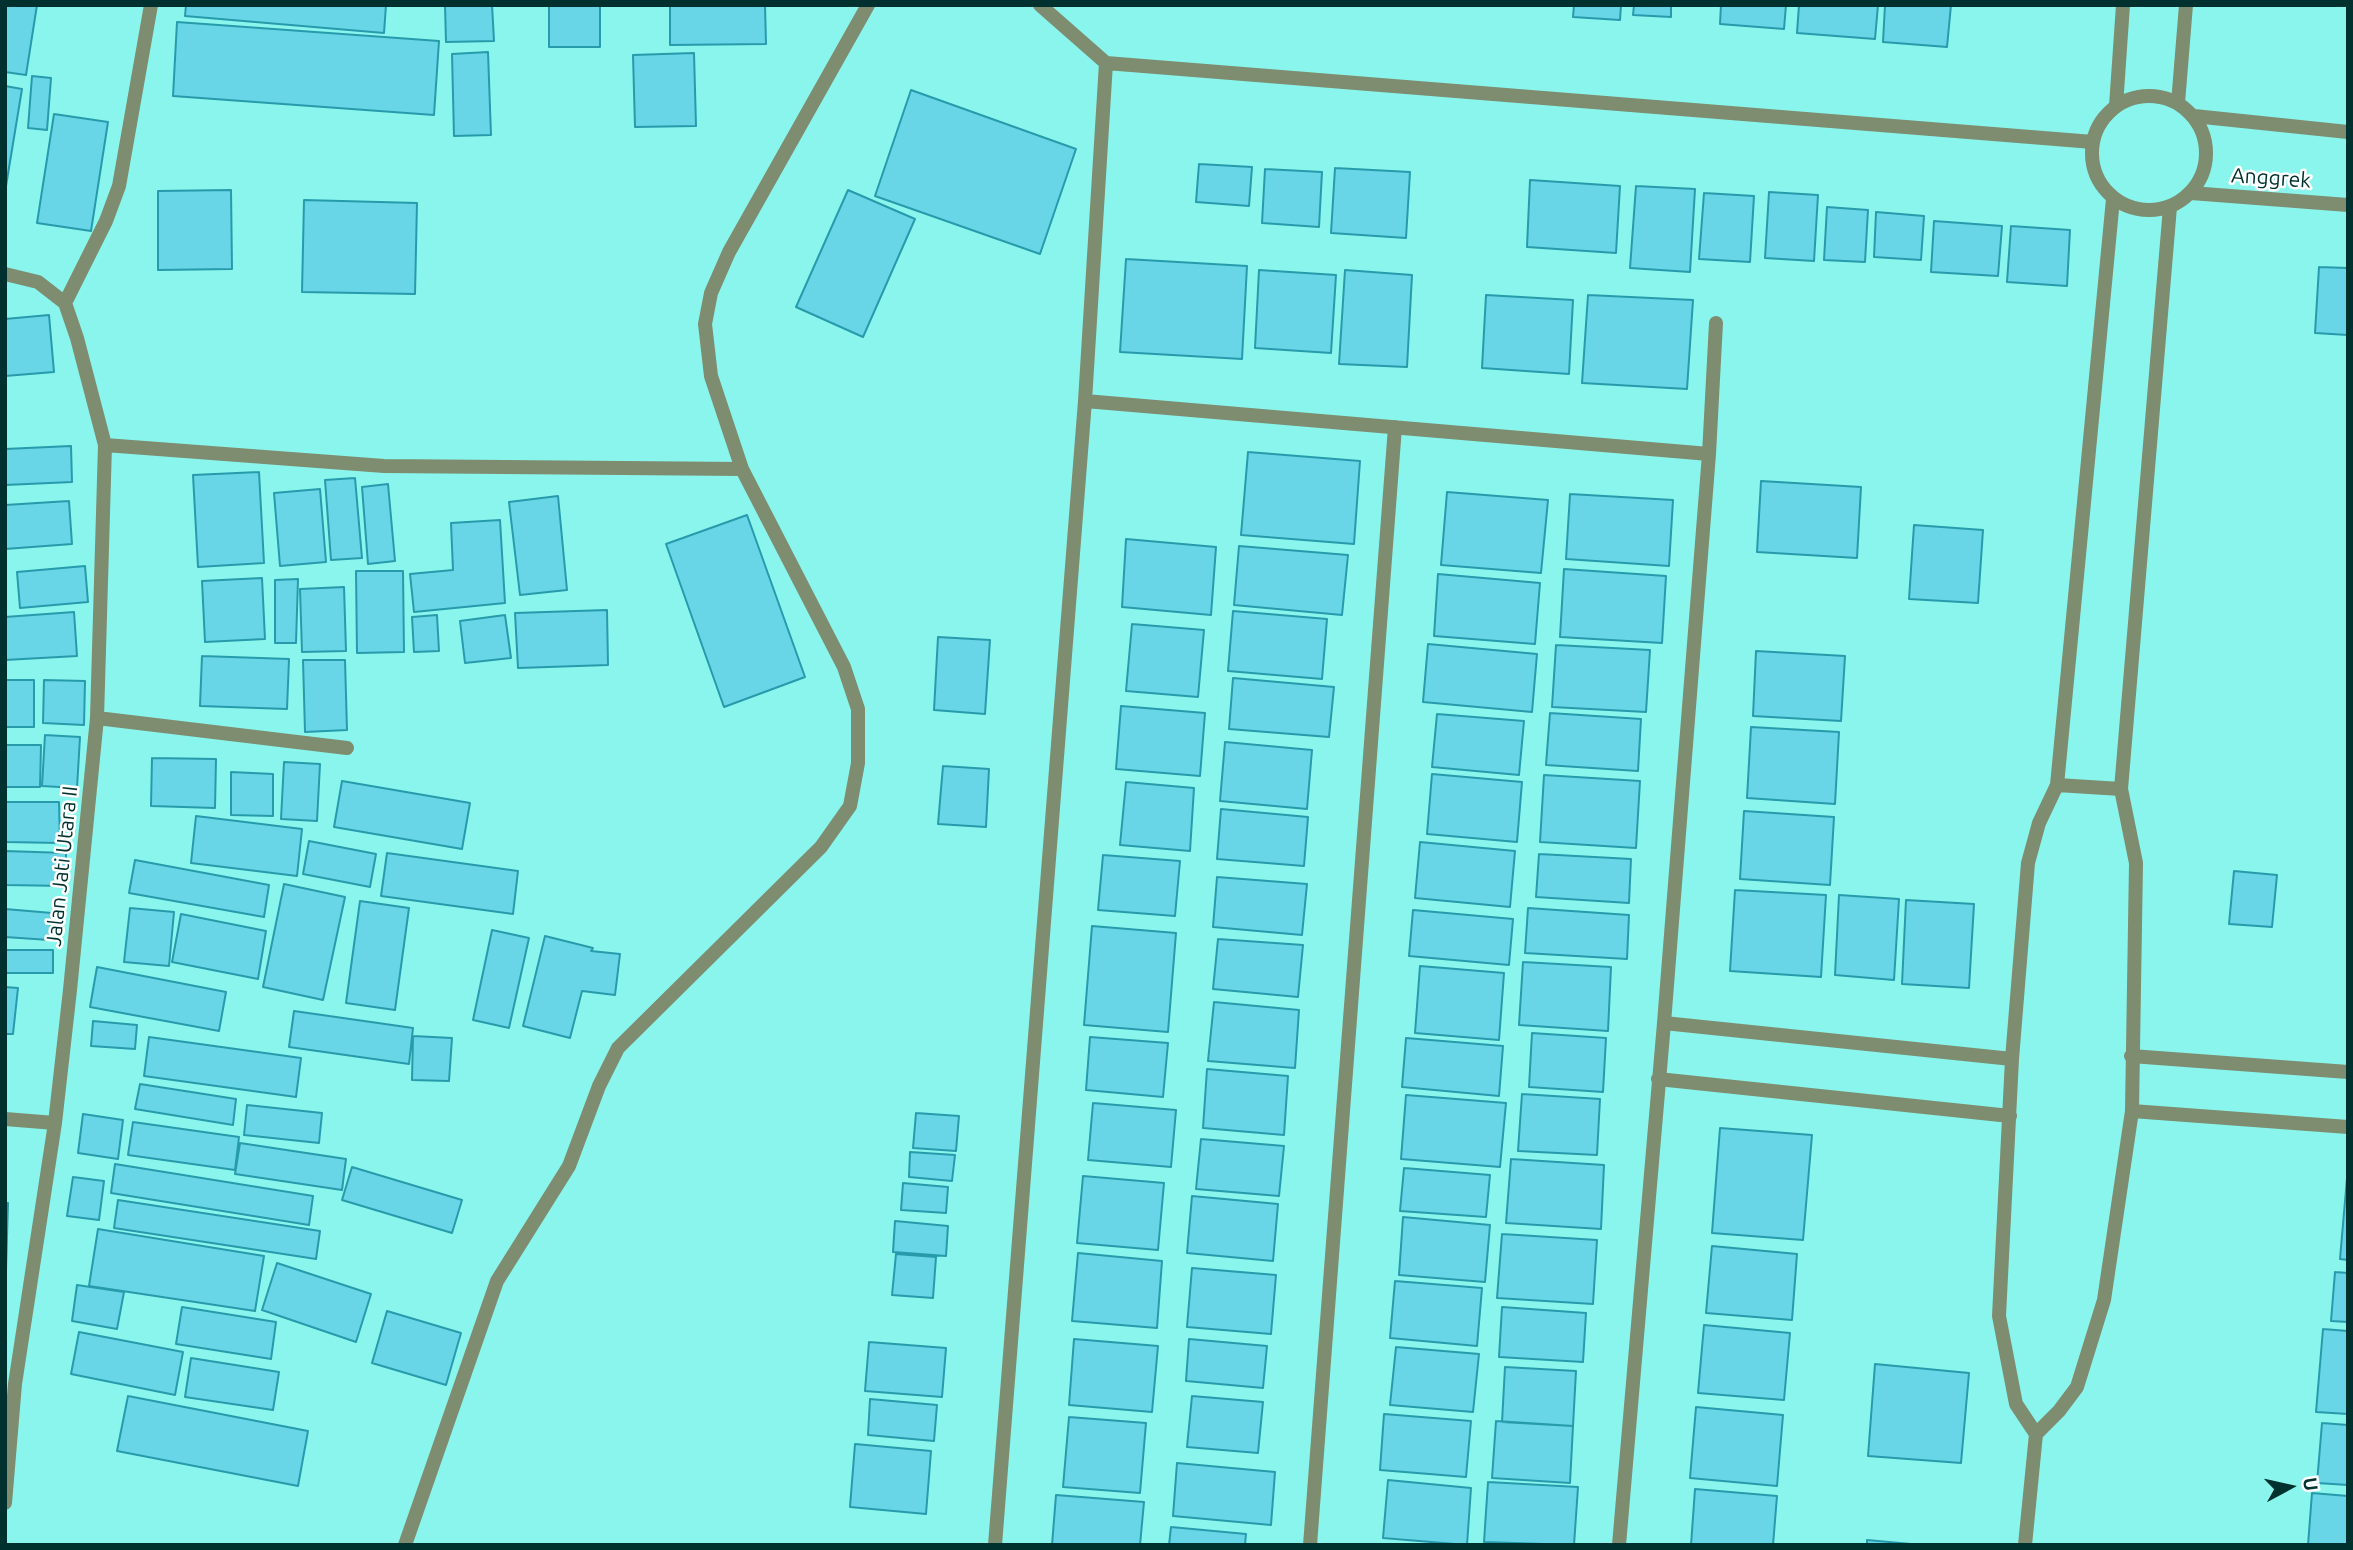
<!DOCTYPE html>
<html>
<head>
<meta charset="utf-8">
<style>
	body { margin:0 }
	#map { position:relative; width:2353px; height:1550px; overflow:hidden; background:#8af5ec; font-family:Ubuntu,sans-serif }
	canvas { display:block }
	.frame { position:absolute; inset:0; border:7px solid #00312e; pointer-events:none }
	.north { position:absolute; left:2255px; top:1452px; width:70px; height:70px; -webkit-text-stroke:5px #fff; paint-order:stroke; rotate:82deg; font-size:19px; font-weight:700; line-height:28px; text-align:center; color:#00312e }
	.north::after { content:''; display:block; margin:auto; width:24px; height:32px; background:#00312e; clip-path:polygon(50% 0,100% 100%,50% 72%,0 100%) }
</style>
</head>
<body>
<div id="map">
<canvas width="2353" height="1550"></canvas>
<div class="frame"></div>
<div class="north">U</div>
</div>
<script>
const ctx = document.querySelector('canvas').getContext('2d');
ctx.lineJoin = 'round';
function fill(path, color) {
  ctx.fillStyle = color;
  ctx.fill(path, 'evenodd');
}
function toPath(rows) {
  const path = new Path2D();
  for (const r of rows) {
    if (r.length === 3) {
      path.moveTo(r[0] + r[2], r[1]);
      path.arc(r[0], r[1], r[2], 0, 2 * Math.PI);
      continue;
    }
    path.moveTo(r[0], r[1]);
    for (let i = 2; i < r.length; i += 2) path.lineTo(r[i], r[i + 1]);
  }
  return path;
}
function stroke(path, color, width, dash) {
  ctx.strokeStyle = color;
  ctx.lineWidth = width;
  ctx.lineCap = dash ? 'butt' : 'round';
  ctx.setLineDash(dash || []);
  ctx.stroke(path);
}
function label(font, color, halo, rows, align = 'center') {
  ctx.font = font + ' Ubuntu,sans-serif';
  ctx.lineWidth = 5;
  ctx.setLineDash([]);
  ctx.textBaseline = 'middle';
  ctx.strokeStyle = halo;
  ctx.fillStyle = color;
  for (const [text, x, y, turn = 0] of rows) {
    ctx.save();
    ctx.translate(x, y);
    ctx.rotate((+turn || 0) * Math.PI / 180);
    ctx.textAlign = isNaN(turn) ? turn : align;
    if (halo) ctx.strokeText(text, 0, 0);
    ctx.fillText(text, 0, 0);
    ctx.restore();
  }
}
const building = toPath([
	[5,5,37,5,26,75,5,72,5,5],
	[186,5,386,5,384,33,185,16,186,5],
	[445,5,492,5,494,41,446,42,445,5],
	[549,5,600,5,600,47,549,47,549,5],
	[670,5,765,5,766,44,670,45,670,5],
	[1574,5,1621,5,1620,20,1573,17,1574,5],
	[1634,5,1671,5,1671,17,1633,15,1634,5],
	[1721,5,1786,5,1784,29,1720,24,1721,5],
	[1799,5,1878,5,1875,39,1797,33,1799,5],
	[1885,5,1951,5,1947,47,1883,42,1885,5],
	[177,22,439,41,434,115,173,96,177,22],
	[488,52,491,135,454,136,452,54,488,52],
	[694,53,696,126,635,127,633,55,694,53],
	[32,76,51,78,47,130,28,128,32,76],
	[5,86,22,89,5,192,5,86],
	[911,90,1076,149,1040,254,875,196,911,90],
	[54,114,108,122,91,231,37,223,54,114],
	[1199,164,1252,167,1249,206,1196,202,1199,164],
	[1335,168,1410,172,1406,238,1331,233,1335,168],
	[1265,169,1322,172,1319,227,1262,223,1265,169],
	[1530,180,1620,186,1616,253,1527,247,1530,180],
	[1636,186,1695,189,1690,272,1630,268,1636,186],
	[231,190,232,269,158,270,158,191,231,190],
	[848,190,915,219,863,337,796,307,848,190],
	[1769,192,1818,195,1814,261,1765,258,1769,192],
	[1704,193,1754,196,1750,262,1699,259,1704,193],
	[304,200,417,203,415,294,302,292,304,200],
	[1827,207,1868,210,1865,262,1824,260,1827,207],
	[1876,212,1924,216,1921,260,1874,257,1876,212],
	[1934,221,2002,226,1998,276,1931,272,1934,221],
	[2011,226,2070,230,2067,286,2007,282,2011,226],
	[1126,259,1247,266,1242,359,1120,352,1126,259],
	[2319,267,2348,268,2348,335,2315,333,2319,267],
	[1259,270,1336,275,1331,353,1255,348,1259,270],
	[1345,270,1412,275,1407,367,1339,364,1345,270],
	[1486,295,1573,300,1569,374,1482,368,1486,295],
	[1588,295,1693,300,1687,389,1582,383,1588,295],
	[49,315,54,372,5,376,5,319,49,315],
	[71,446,72,482,5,485,5,449,71,446],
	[1248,452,1360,461,1354,544,1241,535,1248,452],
	[259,472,264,563,198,567,193,475,259,472],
	[355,478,362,558,331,560,325,480,355,478],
	[1761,481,1861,487,1857,558,1757,552,1761,481],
	[388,484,395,561,368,564,362,487,388,484],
	[320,489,326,562,280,566,274,493,320,489],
	[1447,492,1548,500,1541,573,1441,565,1447,492],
	[1570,494,1673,500,1669,566,1566,559,1570,494],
	[558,496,567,590,520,595,509,502,558,496],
	[69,501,72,544,5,549,5,505,69,501],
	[747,515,805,677,724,707,666,544,747,515],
	[500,520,505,603,414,612,410,574,453,570,451,523,500,520],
	[1914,525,1983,530,1978,603,1909,599,1914,525],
	[1126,539,1216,547,1211,615,1122,607,1126,539],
	[1239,546,1348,555,1342,615,1234,605,1239,546],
	[85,566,88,602,20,608,17,572,85,566],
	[1564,569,1666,576,1662,643,1560,637,1564,569],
	[356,571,403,571,404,652,357,653,356,571],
	[1438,574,1540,583,1535,644,1434,636,1438,574],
	[262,578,265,639,205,642,202,581,262,578],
	[298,579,296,643,275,643,275,580,298,579],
	[344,587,346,651,302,652,300,589,344,587],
	[607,610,608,665,518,668,515,613,607,610],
	[1233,611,1327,619,1322,679,1228,671,1233,611],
	[74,612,77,656,5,660,5,617,74,612],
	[437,615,439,651,414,652,412,617,437,615],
	[505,615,511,658,465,663,460,621,505,615],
	[1132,624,1204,630,1198,697,1126,691,1132,624],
	[938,637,990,640,985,714,934,710,938,637],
	[1428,644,1537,654,1532,712,1423,702,1428,644],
	[1556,645,1650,650,1646,712,1552,707,1556,645],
	[1756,651,1845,656,1841,721,1753,716,1756,651],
	[202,656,289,659,287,709,200,706,202,656],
	[303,660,345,660,347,730,305,732,303,660],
	[1233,678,1334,687,1329,737,1229,729,1233,678],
	[5,680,34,680,34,727,5,727,5,680],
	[44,680,85,681,84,725,43,723,44,680],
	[1121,706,1205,713,1200,776,1116,769,1121,706],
	[1550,713,1641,719,1638,771,1546,765,1550,713],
	[1437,714,1524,721,1519,775,1432,767,1437,714],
	[1751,727,1839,732,1835,804,1747,798,1751,727],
	[45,735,80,737,77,788,42,786,45,735],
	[1225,742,1312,750,1307,809,1220,801,1225,742],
	[5,745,41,745,40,787,5,787,5,745],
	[152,758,216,759,215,808,151,806,152,758],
	[284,762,320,764,317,821,281,819,284,762],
	[943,766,989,769,986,827,938,824,943,766],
	[231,772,273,774,273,816,231,815,231,772],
	[1432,774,1522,782,1517,842,1427,834,1432,774],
	[1544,775,1640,781,1636,848,1540,842,1544,775],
	[342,781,470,803,462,849,334,827,342,781],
	[1126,782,1194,788,1190,851,1120,845,1126,782],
	[5,802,59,802,60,843,5,842,5,802],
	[1221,809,1308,817,1304,866,1217,859,1221,809],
	[1744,811,1834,817,1830,885,1740,879,1744,811],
	[196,816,302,829,297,876,191,863,196,816],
	[309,841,376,854,370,887,303,874,309,841],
	[1420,842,1515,851,1510,907,1415,898,1420,842],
	[5,851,66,853,66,886,5,885,5,851],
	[387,853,518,871,513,914,381,896,387,853],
	[1539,854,1631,859,1629,903,1536,897,1539,854],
	[1103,855,1180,861,1175,916,1098,910,1103,855],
	[135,860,269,885,264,917,129,893,135,860],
	[2234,871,2277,875,2272,927,2229,924,2234,871],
	[1217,877,1307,884,1302,935,1213,927,1217,877],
	[284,884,345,897,323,1000,263,987,284,884],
	[1735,890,1826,895,1821,977,1730,971,1735,890],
	[1839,895,1899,899,1894,980,1835,975,1839,895],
	[1906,900,1974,904,1969,988,1902,984,1906,900],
	[360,901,409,908,395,1010,346,1003,360,901],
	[130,908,174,912,169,966,124,962,130,908],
	[1528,908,1629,915,1627,959,1525,953,1528,908],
	[5,909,52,913,49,940,5,937,5,909],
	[1413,910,1513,919,1509,965,1409,956,1413,910],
	[181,914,266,931,258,979,172,962,181,914],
	[1092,926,1176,933,1168,1032,1084,1025,1092,926],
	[492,930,529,938,509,1028,473,1020,492,930],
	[545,936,593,948,591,951,620,954,615,995,582,991,570,1038,523,1026,545,936],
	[1218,939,1303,945,1298,997,1213,989,1218,939],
	[5,950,53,950,53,973,5,973,5,950],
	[1523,962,1611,967,1608,1031,1519,1025,1523,962],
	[1420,966,1504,973,1499,1040,1415,1033,1420,966],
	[97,967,226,992,219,1031,90,1007,97,967],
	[5,987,18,988,13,1034,5,1034,5,987],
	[1214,1002,1299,1010,1295,1068,1208,1061,1214,1002],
	[294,1011,413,1028,409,1064,289,1047,294,1011],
	[93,1021,137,1025,135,1049,91,1046,93,1021],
	[1532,1033,1606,1038,1603,1092,1529,1087,1532,1033],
	[413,1036,452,1038,449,1081,412,1080,413,1036],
	[149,1037,301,1058,296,1097,144,1076,149,1037],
	[1090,1037,1168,1043,1163,1097,1086,1090,1090,1037],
	[1406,1038,1503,1046,1499,1096,1402,1087,1406,1038],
	[1207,1069,1288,1076,1284,1135,1203,1128,1207,1069],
	[140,1084,236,1099,233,1125,135,1109,140,1084],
	[1522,1094,1600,1099,1597,1155,1518,1151,1522,1094],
	[1406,1095,1506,1103,1500,1167,1401,1159,1406,1095],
	[1093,1103,1176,1110,1171,1167,1088,1160,1093,1103],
	[247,1105,322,1113,319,1143,244,1135,247,1105],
	[916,1113,959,1116,956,1151,913,1148,916,1113],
	[83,1114,123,1120,118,1159,78,1153,83,1114],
	[133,1122,239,1137,235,1170,128,1155,133,1122],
	[1720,1128,1812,1135,1803,1240,1712,1233,1720,1128],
	[1201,1139,1284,1146,1279,1196,1196,1189,1201,1139],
	[240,1143,346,1159,342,1190,235,1174,240,1143],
	[910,1152,955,1155,952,1181,909,1177,910,1152],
	[1511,1159,1604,1165,1601,1229,1506,1223,1511,1159],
	[115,1164,313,1196,309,1225,111,1193,115,1164],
	[352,1167,462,1200,452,1233,342,1200,352,1167],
	[1404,1168,1490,1175,1486,1217,1400,1211,1404,1168],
	[1083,1176,1164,1183,1158,1250,1077,1243,1083,1176],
	[73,1177,104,1181,99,1220,67,1216,73,1177],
	[2347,1178,2348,1178,2348,1260,2340,1259,2347,1178],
	[903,1183,948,1187,946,1213,901,1210,903,1183],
	[1192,1196,1278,1204,1273,1261,1187,1253,1192,1196],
	[118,1200,320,1231,316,1259,114,1228,118,1200],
	[5,1203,8,1203,6,1270,5,1270,5,1203],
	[1403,1217,1490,1225,1485,1282,1399,1275,1403,1217],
	[895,1221,948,1226,946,1256,893,1252,895,1221],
	[98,1229,264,1256,255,1311,89,1286,98,1229],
	[1502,1234,1597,1240,1593,1304,1497,1298,1502,1234],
	[1712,1246,1797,1254,1792,1320,1706,1313,1712,1246],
	[1078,1253,1162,1261,1157,1328,1072,1321,1078,1253],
	[896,1254,936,1257,933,1298,892,1295,896,1254],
	[277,1263,371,1294,356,1342,262,1310,277,1263],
	[1192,1268,1276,1275,1271,1334,1187,1327,1192,1268],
	[2335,1272,2348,1273,2348,1322,2331,1321,2335,1272],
	[1395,1281,1482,1288,1477,1346,1390,1338,1395,1281],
	[77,1285,124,1292,117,1329,72,1321,77,1285],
	[182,1307,276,1322,271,1359,176,1344,182,1307],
	[1502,1307,1586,1313,1583,1362,1499,1357,1502,1307],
	[387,1311,461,1333,446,1385,372,1363,387,1311],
	[1704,1325,1790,1333,1784,1400,1698,1393,1704,1325],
	[2323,1329,2348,1331,2348,1414,2316,1412,2323,1329],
	[79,1332,183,1352,175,1395,71,1374,79,1332],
	[1074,1339,1158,1346,1152,1412,1069,1405,1074,1339],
	[1189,1339,1267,1346,1263,1388,1186,1381,1189,1339],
	[869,1342,946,1348,942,1397,865,1391,869,1342],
	[1396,1347,1479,1354,1473,1412,1390,1405,1396,1347],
	[191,1358,279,1372,273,1410,185,1397,191,1358],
	[1875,1364,1969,1373,1961,1463,1868,1456,1875,1364],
	[1505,1367,1576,1371,1573,1426,1502,1422,1505,1367],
	[128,1396,308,1431,298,1486,117,1451,128,1396],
	[1192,1396,1263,1402,1258,1453,1187,1447,1192,1396],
	[870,1399,937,1405,934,1441,868,1435,870,1399],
	[1696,1407,1783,1415,1777,1486,1690,1478,1696,1407],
	[1384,1414,1471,1421,1466,1477,1380,1470,1384,1414],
	[1069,1417,1146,1423,1140,1493,1063,1487,1069,1417],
	[1496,1421,1573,1426,1570,1483,1492,1478,1496,1421],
	[2322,1423,2348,1425,2348,1485,2317,1483,2322,1423],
	[855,1444,931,1451,926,1514,850,1507,855,1444],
	[1177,1463,1275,1472,1271,1525,1173,1516,1177,1463],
	[1388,1480,1471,1488,1467,1545,1383,1538,1388,1480],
	[1488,1482,1578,1487,1574,1545,1484,1542,1488,1482],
	[1695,1489,1777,1496,1773,1545,1691,1545,1695,1489],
	[2312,1493,2348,1496,2348,1545,2308,1545,2312,1493],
	[1056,1495,1144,1502,1140,1545,1052,1545,1056,1495],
	[1171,1527,1246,1534,1245,1545,1169,1545,1171,1527],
	[1867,1540,1922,1545,1867,1545,1867,1540]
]);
const minor = toPath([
	[1040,5,1106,63,2093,142],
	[2149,153,57],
	[2178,103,2186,5],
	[2116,106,2123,5],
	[2194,116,2348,132],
	[2191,193,2348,205],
	[5,274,38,282,65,303,77,338,105,445,97,718,70,990,55,1123,15,1384,5,1503],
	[65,303,106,221,119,186,151,5],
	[1085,401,1709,454],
	[105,445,384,466,742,469],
	[97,718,347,748],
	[2057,785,2121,789],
	[1664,1023,2012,1059],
	[2131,1056,2348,1072],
	[1658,1079,2010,1116],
	[2132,1111,2348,1127],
	[5,1119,55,1123],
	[2036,1434,2059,1411,2077,1387,2104,1300,2132,1111,2136,863,2121,789,2170,207],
	[405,1545,497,1281,569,1166,599,1086,618,1048,821,847,850,806,858,763,858,709,844,667,742,469,711,376,705,324,711,293,729,252,868,5],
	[995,1545,1085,401,1106,63],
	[1310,1545,1395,427],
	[1619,1545,1664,1023,1709,454,1716,323],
	[2025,1545,2036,1434,2016,1404,1999,1316,2012,1059,2028,863,2039,823,2057,785,2113,199]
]);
const streetNames = [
	["Anggrek",2271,178,4],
	["Jalan Jati Utara II",62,866,-84]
];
fill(building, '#69d6e7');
stroke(building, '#279bab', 2);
stroke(minor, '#7e8c6f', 14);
label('21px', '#00312e', '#fff', streetNames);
</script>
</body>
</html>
